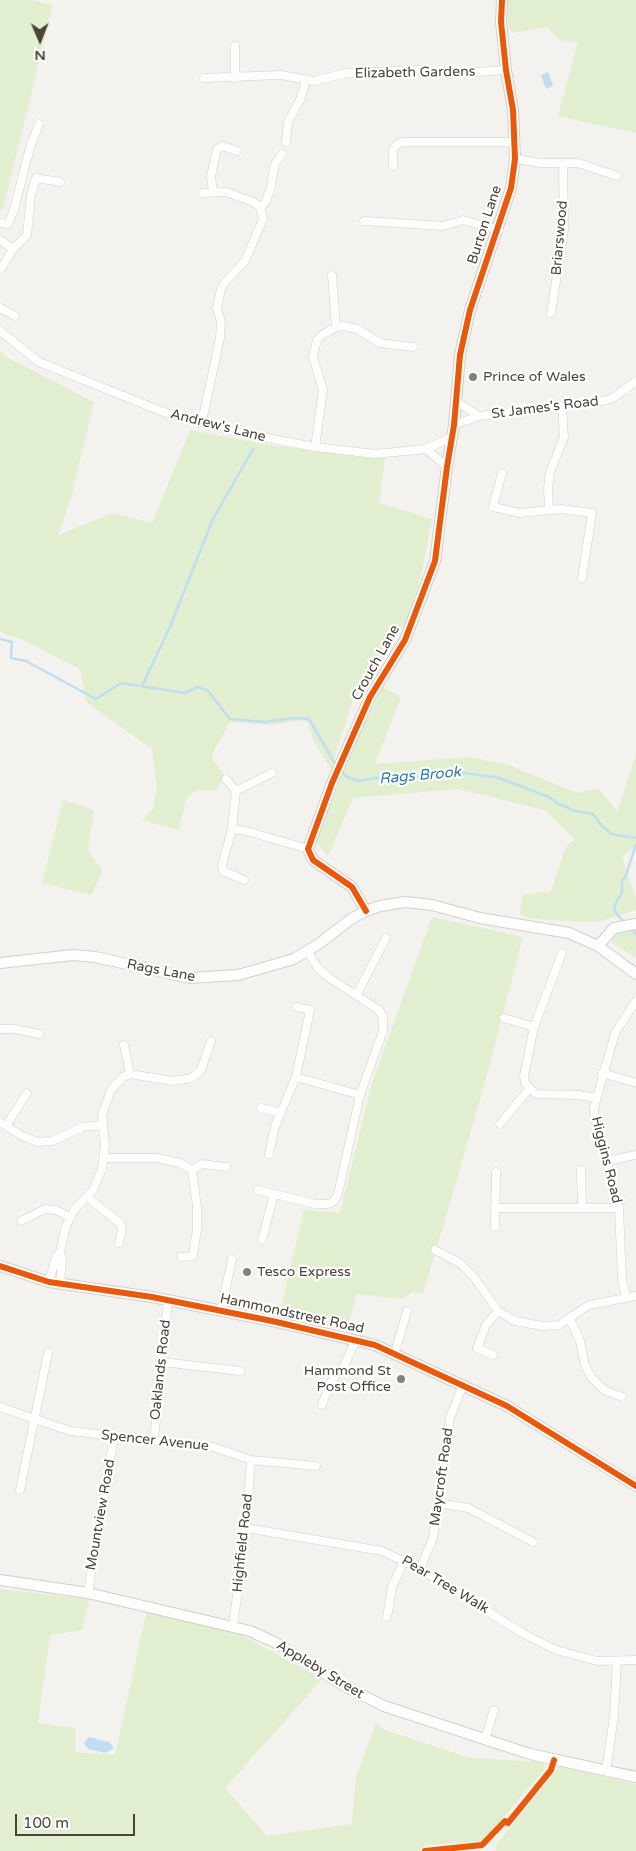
<!DOCTYPE html>
<html>
<head>
<meta charset="utf-8">
<style>
	body { margin:0 }
	#map { position:relative; width:636px; height:1851px; overflow:hidden; background:#f4f2ee; font-family:"Varela Round",sans-serif }
	canvas { display:block }
	.north { position:absolute; left:15px; top:15px; width:50px; height:50px; -webkit-text-stroke:4px #fff; paint-order:stroke; rotate:179deg; font-size:14px; font-weight:700; line-height:20px; text-align:center; color:#4b4439 }
	.north::after { content:''; display:block; margin:auto; width:18px; height:22px; background:#4b4439; clip-path:polygon(50% 0,100% 100%,50% 72%,0 100%) }
	.scale { position:absolute; left:15px; top:1814px; width:120px; height:22px; box-sizing:border-box; border:2px solid #4b4439; border-top:0; padding-left:6px; font-size:15px; line-height:18px; white-space:nowrap; color:#4b4439; -webkit-text-stroke:4px #fff; paint-order:stroke }
</style>
</head>
<body>
<div id="map">
<canvas width="636" height="1851"></canvas>
<div class="north">N</div>
<div class="scale">100 m</div>
</div>
<script>
const ctx = document.querySelector('canvas').getContext('2d');
ctx.lineJoin = 'round';
function fill(path, color) {
  ctx.fillStyle = color;
  ctx.fill(path, 'evenodd');
}
function toPath(rows) {
  const path = new Path2D();
  for (const r of rows) {
    path.moveTo(r[0], r[1]);
    for (let i = 2; i < r.length; i += 2) path.lineTo(r[i], r[i + 1]);
  }
  return path;
}
function stroke(path, color, width, dash) {
  ctx.strokeStyle = color;
  ctx.lineWidth = width;
  ctx.lineCap = dash ? 'butt' : 'round';
  ctx.setLineDash(dash || []);
  ctx.stroke(path);
}
function label(font, color, halo, rows, align = 'center') {
  ctx.font = font + ' "Varela Round",sans-serif';
  ctx.lineWidth = 4.5;
  ctx.setLineDash([]);
  ctx.textBaseline = 'middle';
  ctx.strokeStyle = halo;
  ctx.fillStyle = color;
  for (const [text, x, y, turn = 0] of rows) {
    ctx.save();
    ctx.translate(x, y);
    ctx.rotate((+turn || 0) * Math.PI / 180);
    ctx.textAlign = isNaN(turn) ? turn : align;
    if (halo) ctx.strokeText(text, 0, 0);
    ctx.fillText(text, 0, 0);
    ctx.restore();
  }
}
const green = toPath([
	[0,0,31,0,53,5,3,209,0,208],
	[508,0,636,0,636,133,558,116,578,43,560,40,547,27,512,33,508,27],
	[0,351,8,358,94,402,71,498,58,535,112,513,152,523,190,430,276,446,385,458,379,503,432,519,422,572,407,621,369,680,352,702,331,769,314,742,308,723,303,720,270,725,230,722,212,754,213,760,224,775,217,790,197,790,186,799,179,830,142,820,153,809,157,787,152,749,86,702,80,669,21,639,0,632],
	[383,687,401,697,375,764,469,757,509,765,577,793,599,788,617,812,636,754,636,846,622,857,636,900,636,910,605,920,591,922,546,920,528,918,520,914,523,895,551,891,566,847,574,839,545,810,458,789,353,798,328,856,315,841,362,729],
	[63,800,94,810,88,849,92,857,103,869,91,895,42,883],
	[432,917,523,937,481,1097,423,1294,412,1292,403,1299,356,1294,347,1331,279,1315,304,1210,340,1213,372,1083],
	[636,928,636,958,612,942,611,939,616,933],
	[0,1589,89,1599,82,1630,50,1635,38,1723,75,1728,75,1752,115,1755,147,1610,234,1631,322,1679,225,1788,267,1836,352,1824,356,1777,376,1723,385,1730,470,1758,544,1762,545,1769,482,1842,424,1845,420,1851,0,1851],
	[560,1766,636,1784,636,1851,496,1851,496,1845]
]);
const water = toPath([
	[548,72,553,86,546,89,541,75],
	[89,1737,109,1742,113,1746,113,1749,105,1753,88,1749,84,1743]
]);
const stream = toPath([
	[0,639,12,642,11,658,26,661,96,699,121,683,185,693,198,687,208,691,230,719,264,722,294,718,309,719,336,765],
	[142,686,170,627,213,519,253,449],
	[341,771,347,777,359,781,375,778,399,780,451,771,499,778,549,797,557,803,575,811,593,814,601,825,611,834,636,838],
	[623,921,616,913,614,907,622,892,622,881,626,875,636,844],
	[634,932,636,934]
]);
const minor = toPath([
	[235,46,235,78],
	[204,78,281,75,314,81,347,73,422,70,448,74,506,70],
	[286,142,288,122,301,98,306,80],
	[515,159,541,163,578,163,617,176],
	[393,166,393,150,396,145,402,142,514,142],
	[213,192,211,176,217,149,223,146,237,151],
	[203,193,226,192,253,202,260,207],
	[364,221,443,226,463,220,499,230],
	[0,223,8,224,14,210,30,147,39,124],
	[0,240,13,249],
	[0,270,13,249,27,235,31,195,36,178,60,182],
	[332,275,336,327],
	[0,308,15,316],
	[551,313,564,230,563,163],
	[0,331,39,362,166,413,240,433,315,447,375,454,426,449,452,437],
	[456,401,479,416],
	[202,422,220,338,221,322,217,308,221,289,225,282,245,261,263,219,260,207,265,203,270,190,275,164,282,154],
	[454,425,479,416,603,401,613,398,636,381],
	[315,447,323,390,313,357,317,340,322,335,336,327,344,326,357,329,380,343,413,347],
	[426,449,447,467],
	[502,473,493,507,520,513,562,509,592,513,582,578],
	[549,509,548,488,550,472,564,437,562,407],
	[226,779,236,791],
	[232,829,246,831,308,849],
	[244,880,223,871,222,865,232,829,236,791,272,773],
	[562,953,534,1027,524,1076,525,1083,536,1094,579,1095,595,1098],
	[357,994,386,938],
	[504,1018,534,1027],
	[0,1029,14,1029,39,1034],
	[124,1045,130,1074],
	[602,1073,636,1083],
	[296,1077,360,1095],
	[261,1108,281,1113],
	[0,1122,22,1136,38,1142,52,1141,83,1127,102,1125],
	[500,1124,529,1089],
	[6,1126,27,1093],
	[269,1154,275,1126,296,1077,310,1010,297,1007],
	[105,1158,157,1158,180,1163,192,1170,197,1207,197,1229,193,1256,181,1257],
	[607,1161,636,1155],
	[192,1170,202,1164,226,1167],
	[581,1170,582,1207],
	[258,1190,315,1204,328,1204,334,1201,338,1194,360,1095,383,1031,383,1017,379,1010,328,977,317,967,308,951],
	[87,1197,120,1223,122,1229,119,1243],
	[495,1208,619,1208],
	[21,1221,45,1209,56,1210,70,1217],
	[495,1227,496,1172],
	[262,1240,274,1194],
	[435,1250,460,1263,474,1277,498,1311,515,1321,542,1326,559,1325,589,1305,636,1296],
	[49,1282,56,1257,60,1252],
	[60,1284,62,1259,60,1252,66,1226,74,1210,93,1190,102,1169,105,1145,102,1115,111,1090,123,1077,130,1074,173,1081,192,1078,201,1070,211,1041],
	[626,1297,622,1280,619,1208,595,1119,594,1108,615,1033,636,1001],
	[221,1311,232,1259],
	[570,1319,580,1341,585,1365,591,1377,604,1390,622,1397],
	[395,1353,407,1311],
	[493,1355,477,1348,486,1325,498,1311],
	[162,1362,240,1371],
	[322,1405,330,1383,343,1368,356,1340],
	[0,1407,70,1431,213,1447,251,1460,316,1466],
	[154,1439,168,1301],
	[20,1490,48,1353],
	[438,1503,468,1508,533,1542],
	[246,1528,382,1551,420,1569,522,1633,556,1650,597,1661,636,1660],
	[420,1569,433,1538,450,1418,463,1385],
	[88,1593,114,1436],
	[387,1617,392,1587,404,1561],
	[233,1626,246,1528,251,1460],
	[485,1740,494,1710],
	[606,1771,614,1716,617,1661]
]);
const tertiary = toPath([
	[366,911,352,887,313,860,308,849,332,783,370,697,405,640,435,561,447,467,454,425,460,355,470,310,511,188,515,159,513,110,506,70,501,22,502,0],
	[598,946,614,928,636,924],
	[0,963,73,955,95,957,190,978,238,975,294,959,320,943,351,919,366,911,380,906,405,902,432,905,480,918,569,933,598,946,636,974],
	[0,1266,49,1282,152,1297,272,1321,375,1345,507,1406,636,1486],
	[0,1580,88,1593,250,1631,276,1643,348,1688,384,1706,530,1754,636,1777]
]);
const cycleway = toPath([
	[366,911,352,887,313,860,308,849,332,783,370,697,405,640,435,561,447,467,454,425,460,355,470,310,511,188,515,159,513,110,506,70,501,22,502,0],
	[0,1266,49,1282,152,1297,272,1321,375,1345,507,1406,636,1486],
	[425,1851,482,1845,505,1821,508,1823,551,1770,554,1760]
]);
const markers = [
	[473,377,5,"#868178"],
	[247,1272,5,"#868178"],
	[401,1379,5,"#868178"]
];
const streetNames = [
	["Elizabeth Gardens",415,73,-1],
	["Burton Lane",485,225,-72],
	["Briarswood",560,238,-85],
	["St James's Road",545,408,-7],
	["Andrew's Lane",218,426,14],
	["Crouch Lane",376,663,-61],
	["Rags Lane",161,971,11],
	["Higgins Road",606,1160,76],
	["Hammondstreet Road",292,1314,12],
	["Oaklands Road",161,1370,-84],
	["Spencer Avenue",155,1441,6],
	["Maycroft Road",442,1477,-82],
	["Mountview Road",101,1515,-80],
	["Highfield Road",243,1543,-84],
	["Pear Tree Walk",445,1585,31],
	["Appleby Street",320,1670,31]
];
const poiNames = [
	["Prince of Wales",483,377],
	["Tesco Express",257,1272],
	["Hammond St",391,1371,"right"],
	["Post Office",391,1387,"right"]
];
const waterNames = [
	["Rags Brook",420,776,-5]
];
fill(green, '#e1eecf');
fill(water, '#c0ddf1');
stroke(stream, '#c0ddf1', 2.5);
stroke(minor, '#d2d0cb', 9);
stroke(tertiary, '#d2d0cb', 12);
stroke(minor, '#fdfdfc', 8);
stroke(tertiary, '#fdfdfc', 10);
stroke(cycleway, '#e8590c', 6);
for (const [x, y, r, color] of markers) {
  const dot = new Path2D();
  dot.arc(x, y, r, 0, 2 * Math.PI);
  ctx.fillStyle = color;
  ctx.fill(dot);
  stroke(dot, '#fff', 2);
}
label('14px', '#4b4439', '#fff', streetNames);
label('14px', '#4b4439', '#fff', poiNames, 'left');
label('italic 15px', '#2e7ab2', '#fff', waterNames);
</script>
</body>
</html>
